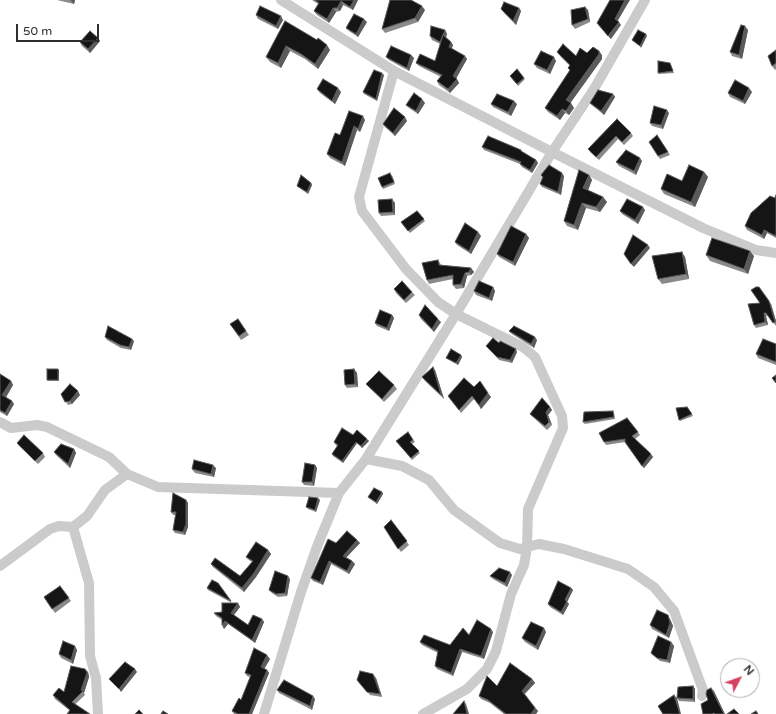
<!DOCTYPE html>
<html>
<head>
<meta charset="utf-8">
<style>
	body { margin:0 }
	#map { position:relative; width:776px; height:714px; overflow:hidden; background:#fff; font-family:"Varela Round",sans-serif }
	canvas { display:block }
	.north { position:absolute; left:720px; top:658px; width:40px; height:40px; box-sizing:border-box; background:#fff; border:1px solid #ababab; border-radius:50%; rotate:49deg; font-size:11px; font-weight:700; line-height:16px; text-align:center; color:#2e2e2e }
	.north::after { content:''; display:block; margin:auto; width:14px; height:18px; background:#d64062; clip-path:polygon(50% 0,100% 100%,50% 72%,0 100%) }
	.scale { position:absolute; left:16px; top:24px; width:83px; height:18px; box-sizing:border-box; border:2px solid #2e2e2e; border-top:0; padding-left:5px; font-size:12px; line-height:14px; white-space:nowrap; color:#2e2e2e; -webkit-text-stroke:3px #fff; paint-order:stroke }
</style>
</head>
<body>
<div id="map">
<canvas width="776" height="714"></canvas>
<div class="north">N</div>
<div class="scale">50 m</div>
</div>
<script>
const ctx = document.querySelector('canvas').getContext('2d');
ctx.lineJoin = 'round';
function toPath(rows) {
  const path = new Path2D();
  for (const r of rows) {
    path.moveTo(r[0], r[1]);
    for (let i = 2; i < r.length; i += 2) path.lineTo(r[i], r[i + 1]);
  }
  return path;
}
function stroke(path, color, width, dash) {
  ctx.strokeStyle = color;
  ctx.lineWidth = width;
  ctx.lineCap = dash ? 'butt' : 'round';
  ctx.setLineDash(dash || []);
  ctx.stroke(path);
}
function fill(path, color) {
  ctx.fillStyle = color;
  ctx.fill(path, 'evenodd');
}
const minor = toPath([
	[281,0,394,71,552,152,703,228,756,250,776,253],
	[394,71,359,197,362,211,406,269,438,302,456,314,523,347,535,357,562,416,563,428,528,509,527,548,524,565,511,594,496,651,487,669,467,689,423,714],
	[0,422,11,428,37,425,47,427,109,457,127,474],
	[366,459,402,466,429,480,454,510,500,543,520,549,539,544,564,549,628,569,654,587,674,611,703,690,702,696],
	[73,527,89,583,90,656,96,678,98,714],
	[0,566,50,529,59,526,73,527,87,516,105,490,127,474,158,487,339,493],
	[264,714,301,592,318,544,339,493,366,459,456,314,552,152,594,89,645,0]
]);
const wall = toPath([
	[57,0,75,0,74,4],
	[312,0,358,0,353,10,343,5,340,11,336,12,329,23,317,15,314,11,318,4],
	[585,7,588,10,590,22,575,29,572,25],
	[519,8,521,11,516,25,504,13,501,9],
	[425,10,418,22,385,33,382,29],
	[256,15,283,20,278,29,258,19],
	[285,21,317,40,330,50,318,69,305,59,290,51,281,68,270,62,266,57],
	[367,22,358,37,349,31,346,28],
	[445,30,447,34,446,38,451,42,453,45,452,48,467,59,456,79,459,83,450,93,439,85,437,81,441,77,419,66,416,63,435,61,440,44,432,40,430,36],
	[748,30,742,59,732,56,730,52],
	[98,38,100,41,90,53,82,46,80,42],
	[776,50,776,69,775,70,772,66],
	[557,52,576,56,587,53,602,55,602,59,570,103,574,108,569,115,565,113,560,120,548,112,545,108,570,70,568,68,570,66,560,56],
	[411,55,414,58,409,71,389,60,386,57],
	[556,61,550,74,537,68,534,64],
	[670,63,674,73,659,74,658,73],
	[517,69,525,79,518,86,510,76],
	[384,75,377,101,364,94,363,92],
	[317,89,341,92,335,104,320,93],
	[752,92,745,104,730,97,728,93],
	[613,94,615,97,604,115,593,106,590,103],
	[425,103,418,114,409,108,406,105],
	[491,104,517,104,511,116,493,107],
	[669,113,663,129,652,126,650,123],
	[617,119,631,133,633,136,624,145,618,139,599,160,591,153,588,149],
	[365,120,360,132,357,130,345,166,330,158,327,154,340,135],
	[407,121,395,136,385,127,383,124],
	[660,139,670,155,660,159,658,156],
	[482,147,523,153,536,160,538,163,532,173,522,167,520,164,484,150],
	[642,161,636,175,619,166,616,162],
	[704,172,708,177,695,207,664,194,661,189],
	[392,175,395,184,383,189,382,187],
	[541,175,564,176,561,195,542,187,540,184,543,178],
	[589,175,592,180,588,190,603,197,607,202,600,212,586,208,578,230,567,226,564,221],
	[311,183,312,185,308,194,298,187,297,186],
	[776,195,776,238,767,233,764,239,747,230,745,226,775,198],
	[395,203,395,215,381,216,379,213],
	[645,210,638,224,622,214,620,211],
	[417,211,425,221,410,233,401,222],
	[526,234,529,238,515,266,499,257,497,254],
	[481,236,471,254,457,245,455,242],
	[706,255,754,256,748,274,710,261],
	[685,257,689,279,662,284,658,279],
	[438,260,440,263,441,265,471,268,474,272,471,275,467,276,464,288,456,289,453,285,453,279,429,284,427,280],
	[493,287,495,291,492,301,476,295,474,291],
	[394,289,412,292,415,295,406,303,396,293],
	[771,304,776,321,776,326,769,316,766,316,768,325,756,328,754,325],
	[392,315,394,318,389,331,377,326,375,323],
	[419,315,441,322,434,332,421,319],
	[238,319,249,335,241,340,230,324],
	[509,331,537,340,534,348,512,334],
	[105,337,134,341,131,350,121,348,107,340],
	[499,343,517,352,512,363,499,360,486,346],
	[776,344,776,365,758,358,756,354],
	[461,355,462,357,458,365,448,359,446,358],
	[58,369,59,370,59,381,48,381,47,380],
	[354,369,357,373,358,387,347,388,345,385],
	[435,370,444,399,425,381,422,377],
	[0,374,11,381,13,385,6,397,14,404,7,416,0,412],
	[366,384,394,385,397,389,384,402],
	[474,387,491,397,481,409,474,399,461,413,448,396],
	[61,394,80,395,72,404,68,405],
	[550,407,552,410,548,415,552,425,547,430,533,417,530,414],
	[687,407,693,416,680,421,679,420],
	[614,413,615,419,585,424,583,422],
	[627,418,640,435,635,439,653,457,644,468,625,442,606,445,604,442],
	[408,432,415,442,412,444,420,453,412,460,398,443],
	[353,435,369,441,362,448,357,443,343,463,333,456,332,454,337,446,335,444,334,442],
	[17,443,43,453,45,457,38,464,19,446],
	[74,449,76,453,70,468,57,456,54,452],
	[315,465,317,468,314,486,304,485,302,482],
	[216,468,214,477,195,473,192,469],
	[382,492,383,494,377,504,370,499,368,497],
	[186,500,188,503,188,527,185,535,175,533,173,530,176,515,173,515,171,512],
	[320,500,316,512,308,509,306,507],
	[391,520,409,545,401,552,384,527],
	[357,540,360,543,346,557,352,561,355,564,349,574,331,564,323,585,313,581,311,578,336,543],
	[268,550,271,554,256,577,244,592,213,567,211,564,240,576,252,562,249,560,246,557],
	[512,575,507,587,493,579,490,576],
	[290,579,287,596,278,597,272,593,269,590],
	[218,583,232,603,208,590,207,588],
	[60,586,71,601,55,613,44,597],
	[571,588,573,590,567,602,569,604,563,615,550,607,548,604],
	[238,603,240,607,234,615,248,625,262,619,264,622,255,643,228,624,224,629,222,620,216,616,214,613,222,612],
	[670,619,673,626,669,638,652,629,650,625],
	[493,632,484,659,462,652,453,676,437,669,435,666,438,653,422,645,420,642,450,645,469,635],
	[546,632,538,650,525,642,522,638],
	[671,642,674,646,670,663,660,661,654,656,651,653],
	[77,650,73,664,61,658,59,654],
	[270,659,264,669,267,670,269,673,252,714,234,714,232,711,241,700,250,677,247,676,245,673],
	[85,669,88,672,89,677,84,693,85,695,69,710,55,699,53,695,64,692],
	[376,678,382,697,370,695,357,680],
	[532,679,535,683,525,694,538,711,536,714,504,714,490,703,481,699,479,696,497,686],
	[693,686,695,689,695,702,679,701,677,698],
	[277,690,315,699,312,710,279,693]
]);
const shadedWall = toPath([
	[71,0,75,0,74,4,71,1],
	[354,0,358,0,353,10,350,7],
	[625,0,630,0,617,22,615,19],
	[341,1,343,5,340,11,337,8],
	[422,6,425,10,418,22,415,18],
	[585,7,588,10,590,22,588,19],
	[333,8,336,12,329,23,327,19],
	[519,8,521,11,516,25,513,21],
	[281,16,283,20,278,29,276,26],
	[364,19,367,22,358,37,356,34],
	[619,22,621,25,611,39,608,36],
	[745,26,748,30,742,59,739,55],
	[445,30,447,34,443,45,440,42],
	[646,34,647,36,641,48,640,46],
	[98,38,100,41,90,53,88,49],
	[451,42,453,45,451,50,449,47],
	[327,45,330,50,318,69,315,64],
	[286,46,290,51,281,68,278,63],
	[599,51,602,55,602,59,569,105,566,100],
	[411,55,414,58,409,71,407,68],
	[465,56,467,59,455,80,453,76],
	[554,57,556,61,550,74,547,70],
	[382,73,384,75,377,101,376,99],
	[457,79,459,83,450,93,448,89],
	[338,88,341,92,335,104,332,101],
	[749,88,752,92,745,104,743,101],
	[613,94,615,97,604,115,601,111],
	[422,99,425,103,418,114,416,111],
	[514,101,517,104,511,116,508,112],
	[571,103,574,108,569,115,566,111],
	[562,109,565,113,560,120,557,116],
	[667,110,669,113,663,129,661,125],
	[363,116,365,120,360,132,358,129],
	[405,117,407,121,395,136,393,133],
	[354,126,357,130,345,166,342,162],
	[640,158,642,161,636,175,634,171],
	[536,160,538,163,532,173,530,170],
	[704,172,708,177,695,207,691,202],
	[562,173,564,176,561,195,558,192],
	[589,175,592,180,587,193,583,188],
	[311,183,312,185,308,194,307,192],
	[603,197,607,202,600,212,596,207],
	[392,199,395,203,395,215,393,212],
	[582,203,586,208,578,230,574,225],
	[643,207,645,210,638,224,635,220],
	[764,230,767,233,764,239,762,235],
	[478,232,481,236,471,254,469,251],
	[526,234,529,238,515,266,513,262],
	[648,245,650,248,634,267,631,264],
	[750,251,754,256,748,274,744,269],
	[682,252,685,257,689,279,686,274],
	[471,268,474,272,471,275,469,272],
	[465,273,467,276,464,288,461,284],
	[493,287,495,291,492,301,489,298],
	[759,287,771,304,776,321,776,323],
	[764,313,766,316,768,325,765,322],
	[392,315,394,318,389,331,387,328],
	[438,319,441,322,434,332,432,329],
	[535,337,537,340,534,348,531,344],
	[132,339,134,341,131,350,129,347],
	[516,349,517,352,512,363,510,360],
	[461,355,462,357,458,365,456,363],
	[433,367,435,370,444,399,441,395],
	[58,369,59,370,59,381,58,380],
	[354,369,357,373,358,387,355,384],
	[11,381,13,385,5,399,2,395],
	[78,391,80,395,72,404,70,401],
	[488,393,491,397,481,409,479,405],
	[12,401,14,404,7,416,5,413],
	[550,407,552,410,548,415,552,425,549,422,546,412],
	[367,439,369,441,362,448,361,446],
	[356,442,357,443,343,463,342,461],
	[74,449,76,453,70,468,68,464],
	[651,454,653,457,644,468,642,466],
	[213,465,216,468,214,477,211,474],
	[315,465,317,468,314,486,312,482],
	[382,492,383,494,377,504,376,502],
	[318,498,320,500,316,512,315,510],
	[186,500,188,503,188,527,185,535,183,532],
	[357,540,360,543,345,559,343,556],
	[268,550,271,554,256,577,244,592,242,588],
	[329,561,331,564,323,585,320,582],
	[352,561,355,564,349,574,347,571],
	[510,572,512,575,507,587,505,583],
	[288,576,290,579,287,596,285,593],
	[571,588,573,590,567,602,569,604,563,615,561,612],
	[238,603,240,607,233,616,231,613],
	[668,615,670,619,673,626,669,638,666,635],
	[262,619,264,622,255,643,252,640],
	[225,621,228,624,224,629,222,625],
	[544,628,546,632,538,650,536,646],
	[491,629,493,632,484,659,481,656],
	[671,642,674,646,670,663,667,660],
	[75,646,77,650,73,664,71,660],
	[460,649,462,652,453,676,451,673],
	[267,655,270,659,263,671,261,667],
	[85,669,88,672,89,677,84,693,81,690],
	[135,669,137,672,121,692,119,689],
	[267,670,269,673,252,714,249,714],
	[373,674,376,678,382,697,380,694],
	[532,679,535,683,524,694,522,691],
	[693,686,695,689,695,702,693,699],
	[711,688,714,691,725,714,724,714],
	[674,695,677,698,681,714,680,714],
	[313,696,315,699,312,710,310,706],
	[464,701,466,704,469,714,467,714],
	[535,708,538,711,536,714,531,714]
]);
const building = toPath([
	[315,0,354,0,350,7,341,1,337,8,333,8,327,19,314,11,319,3,315,0],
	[390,0,411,0,422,6,415,18,382,29,390,0],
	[610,0,625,0,615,19,619,22,608,36,597,23,610,0],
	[504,2,519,8,513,21,501,9,504,2],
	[260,6,281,16,276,26,256,15,260,6],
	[585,7,588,19,572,25,571,10,585,7],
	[354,14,364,19,356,34,346,28,354,14],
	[285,21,317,40,318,38,327,45,315,64,301,54,286,46,278,63,266,57,285,21],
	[741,25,745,26,739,55,730,52,741,25],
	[431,26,445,30,440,42,430,36,431,26],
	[638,30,646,34,640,46,632,40,638,30],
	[90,31,98,38,88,49,80,42,90,31],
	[443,35,451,42,449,47,465,56,453,76,457,79,448,89,437,81,442,75,416,63,420,54,435,61,443,35],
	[563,44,576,56,580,48,587,53,593,47,599,51,599,54,566,100,571,103,566,111,562,109,557,116,545,108,570,70,568,68,570,65,557,52,563,44],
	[391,46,411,55,407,68,386,57,391,46],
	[776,50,776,63,772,66,768,56,776,50],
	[541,51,554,57,547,70,534,64,541,51],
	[658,61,670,63,673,71,658,73,658,61],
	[517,69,524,78,517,84,510,76,517,69],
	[374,70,382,73,376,99,363,92,374,70],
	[323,79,338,88,332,101,317,89,323,79],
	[735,80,749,88,743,101,728,93,735,80],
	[598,90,613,94,601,111,590,103,598,90],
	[414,93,422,99,416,111,406,105,414,93],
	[497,94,514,101,508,112,491,104,497,94],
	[654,106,667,110,661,125,650,123,654,106],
	[394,108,405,117,393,133,383,124,394,108],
	[349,111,363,116,358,129,354,126,342,162,327,154,335,133,340,135,349,111],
	[617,119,631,133,622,142,616,136,596,157,588,149,617,119],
	[657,135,668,152,658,156,649,142,657,135],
	[488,136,521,150,521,151,536,160,530,170,520,164,521,162,482,147,488,136],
	[626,150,640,158,634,171,616,162,626,150],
	[549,165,562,173,558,192,540,184,543,177,541,175,549,165],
	[689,165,704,172,691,202,661,189,667,174,682,181,689,165],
	[579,170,589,175,583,188,603,197,596,207,582,203,574,225,564,221,579,170],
	[390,173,394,182,382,187,378,178,390,173],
	[301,175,311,183,307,192,297,186,301,175],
	[776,195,776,236,764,230,762,235,745,226,751,213,770,196,775,198,776,195],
	[392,199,393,212,379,213,378,200,392,199],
	[627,199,643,207,635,220,620,211,627,199],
	[417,211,424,219,408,231,401,222,417,211],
	[465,223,478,232,469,251,455,242,465,223],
	[511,226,526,234,513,262,497,254,511,226],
	[633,235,648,245,631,264,624,254,633,235],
	[712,238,750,251,744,269,706,255,712,238],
	[682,252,686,274,658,279,652,256,682,252],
	[438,260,439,265,471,268,469,272,465,273,461,284,453,285,453,275,427,280,422,263,438,260],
	[402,281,412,292,404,300,394,289,402,281],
	[479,281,493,287,489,298,474,291,479,281],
	[756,287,759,287,769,301,775,322,773,323,766,313,764,313,765,322,754,325,748,304,760,303,751,290,756,287],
	[425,305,438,319,432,329,419,315,425,305],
	[380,310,392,315,387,328,375,323,380,310],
	[238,319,246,331,239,336,230,324,238,319],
	[108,326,132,339,129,347,120,345,105,337,108,326],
	[514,326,535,337,531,344,509,331,514,326],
	[493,338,499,343,500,341,516,349,510,360,497,357,486,346,493,338],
	[763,339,776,344,776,362,756,354,763,339],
	[451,349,461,355,456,363,446,358,451,349],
	[433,367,441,395,422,377,433,367],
	[47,369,58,369,58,380,47,380,47,369],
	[354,369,355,384,345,385,344,370,354,369],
	[379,371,394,385,382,399,366,384,379,371],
	[0,374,11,381,2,395,12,401,5,413,0,410,0,374],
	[776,375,776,383,772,378,776,375],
	[464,378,474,387,480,381,488,393,479,405,472,396,459,410,448,396,464,378],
	[70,384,78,391,70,401,65,402,61,394,70,384],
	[542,398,550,407,546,412,549,422,545,426,530,414,542,398],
	[687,407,692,414,679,420,676,408,687,407],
	[613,411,614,417,583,422,584,412,613,411],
	[627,418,638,432,632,436,651,454,642,466,625,442,625,439,604,442,599,433,627,418],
	[342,428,353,435,357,430,367,439,361,446,356,442,342,461,332,454,338,445,334,442,342,428],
	[408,432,413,440,410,442,419,451,411,458,396,441,408,432],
	[24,435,43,453,35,461,17,443,24,435],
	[61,444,74,449,68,464,54,452,61,444],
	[194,460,213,465,211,474,192,469,194,460],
	[305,463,315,465,312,482,302,482,305,463],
	[374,488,382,492,376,502,368,497,374,488],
	[173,493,186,500,186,524,183,532,173,530,176,512,171,512,173,493],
	[309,497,318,498,315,510,306,507,309,497],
	[391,520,407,541,398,549,384,527,391,520],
	[347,531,357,540,343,556,352,561,347,571,329,561,320,582,311,578,328,539,336,543,347,531],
	[256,542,268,550,254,573,242,588,211,564,215,558,240,576,253,561,246,557,256,542],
	[499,568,510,572,505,583,490,576,499,568],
	[275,571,288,576,285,593,276,594,269,590,275,571],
	[212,580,218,583,231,601,207,588,212,580],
	[558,581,571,588,565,600,567,601,561,612,548,604,558,581],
	[60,586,69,598,52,609,44,597,60,586],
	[222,603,238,603,231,613,248,625,253,615,262,619,252,640,225,621,222,625,222,618,214,613,222,612,222,603],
	[657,610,668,615,670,623,666,635,650,625,657,610],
	[477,620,491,629,481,656,460,649,451,673,435,666,438,651,420,642,424,635,450,645,463,628,469,635,477,620],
	[531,622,544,628,536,646,522,638,531,622],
	[658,636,671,642,667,660,657,658,651,653,658,636],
	[63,641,75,646,71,660,59,654,63,641],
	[254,648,267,655,261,667,267,670,249,714,238,714,232,711,239,698,241,700,251,675,245,673,254,648],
	[125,662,135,669,119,689,109,679,125,662],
	[510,663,532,679,522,691,535,708,531,714,506,714,488,700,479,696,487,676,497,686,510,663],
	[71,666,85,669,87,673,81,690,83,691,72,702,90,714,67,714,70,710,53,695,59,688,64,692,71,666],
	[360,671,373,674,380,694,367,692,357,680,360,671],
	[284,680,313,696,310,706,277,690,284,680],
	[693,686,693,699,677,698,678,687,693,686],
	[711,688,724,714,715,714,714,713,712,714,703,714,701,704,708,700,706,694,707,690,711,688],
	[674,695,680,714,663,714,658,706,674,695],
	[464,701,467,714,453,714,464,701],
	[734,709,739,714,727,714,734,709],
	[139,710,143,714,135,714,139,710],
	[163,711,168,714,161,714,163,711],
	[756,711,758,714,751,714,756,711]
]);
stroke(minor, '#cbcbcb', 10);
fill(wall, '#8a8a8a');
fill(shadedWall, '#5b5b5b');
fill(building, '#151515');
stroke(building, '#5b5b5b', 1);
</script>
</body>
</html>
